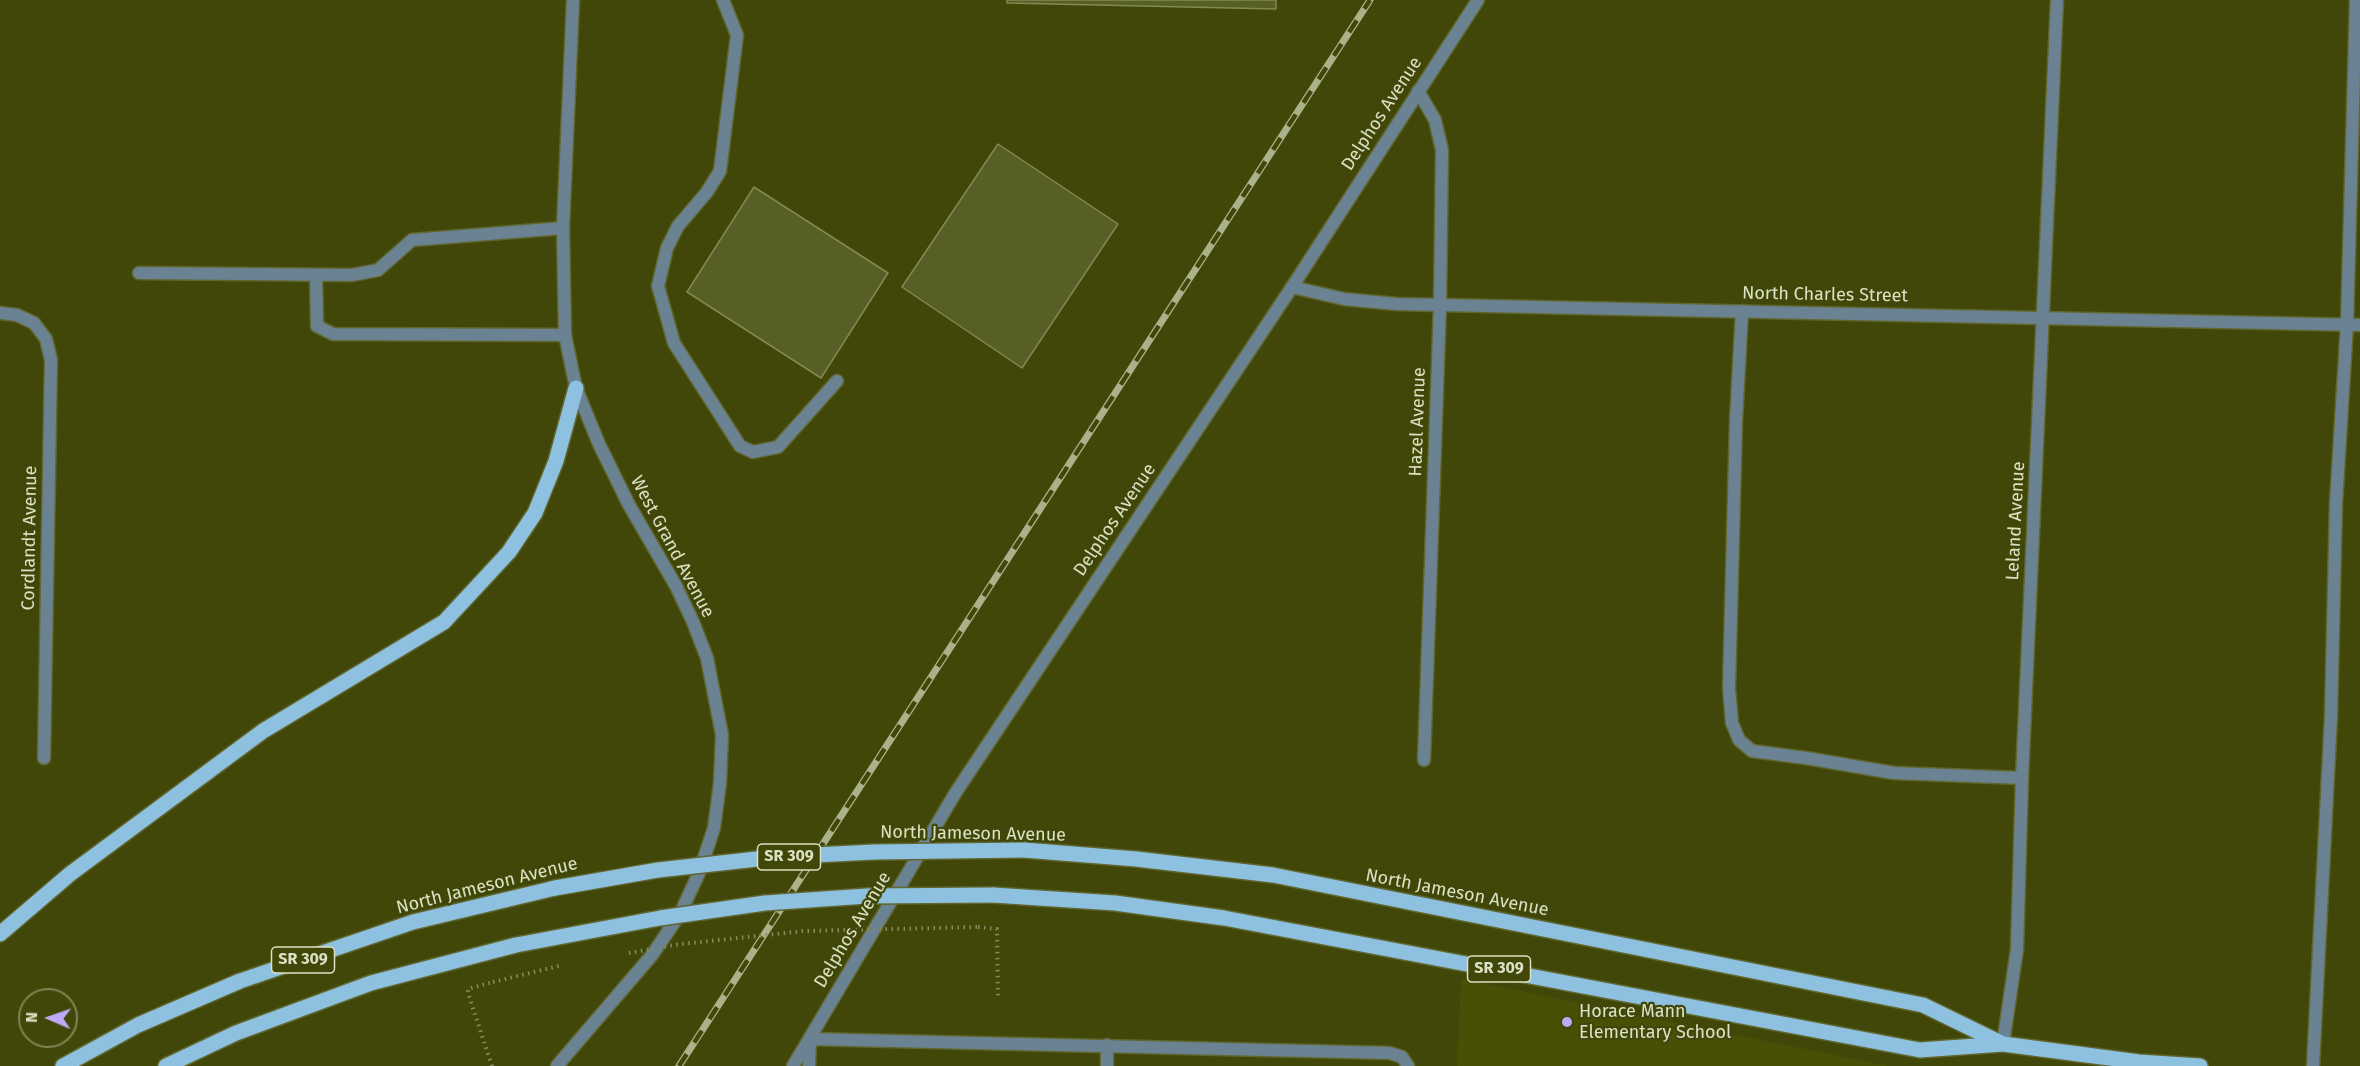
<!DOCTYPE html>
<html>
<head>
<meta charset="utf-8">
<style>
	body { margin:0 }
	#map { position:relative; width:2360px; height:1066px; overflow:hidden; background:#404709; font-family:"Fira Sans",sans-serif }
	canvas { display:block }
	.north { position:absolute; left:18px; top:988px; width:60px; height:60px; box-sizing:border-box; background:#404709; border:2px solid #7e8553; border-radius:50%; rotate:272deg; font-size:16px; font-weight:700; line-height:24px; text-align:center; color:#dbe1c3 }
	.north::after { content:''; display:block; margin:auto; width:21px; height:27px; background:#bda9f5; clip-path:polygon(50% 0,100% 100%,50% 72%,0 100%) }
</style>
</head>
<body>
<div id="map">
<canvas width="2360" height="1066"></canvas>
<div class="north">N</div>
</div>
<script>
const ctx = document.querySelector('canvas').getContext('2d');
ctx.lineJoin = 'round';
function fill(path, color) {
  ctx.fillStyle = color;
  ctx.fill(path, 'evenodd');
}
function toPath(rows) {
  const path = new Path2D();
  for (const r of rows) {
    path.moveTo(r[0], r[1]);
    for (let i = 2; i < r.length; i += 2) path.lineTo(r[i], r[i + 1]);
  }
  return path;
}
function stroke(path, color, width, dash) {
  ctx.strokeStyle = color;
  ctx.lineWidth = width;
  ctx.lineCap = dash ? 'butt' : 'round';
  ctx.setLineDash(dash || []);
  ctx.stroke(path);
}
function label(font, color, halo, rows, align = 'center') {
  ctx.font = font + ' "Fira Sans",sans-serif';
  ctx.lineWidth = 4.5;
  ctx.setLineDash([]);
  ctx.textBaseline = 'middle';
  ctx.strokeStyle = halo;
  ctx.fillStyle = color;
  for (const [text, x, y, turn = 0] of rows) {
    ctx.save();
    ctx.translate(x, y);
    ctx.rotate((+turn || 0) * Math.PI / 180);
    ctx.textAlign = isNaN(turn) ? turn : align;
    if (halo) ctx.strokeText(text, 0, 0);
    ctx.fillText(text, 0, 0);
    ctx.restore();
  }
}
const built = toPath([
	[1461,979,1889,1066,1457,1066]
]);
const building = toPath([
	[1007,0,1276,0,1276,9,1007,3,1007,0],
	[998,144,1118,224,1022,368,902,287,998,144],
	[754,187,888,273,821,378,687,292,754,187]
]);
const path = toPath([
	[978,927,997,929,998,999],
	[492,1066,468,993,468,989,493,982]
]);
const service = toPath([
	[723,0,737,35,720,171,707,192,678,226,667,248,658,286,674,343,740,446,753,452,778,447,837,381],
	[139,273,352,275,378,270,412,240,563,228],
	[316,275,317,326,333,334,565,335],
	[1742,311,1736,420,1729,688,1732,723,1739,740,1752,751,1806,758,1894,773,2022,778],
	[1107,1066,1107,1045],
	[2313,1066,2331,716,2336,503,2347,324,2356,0]
]);
const minor = toPath([
	[1418,91,1435,120,1442,150,1440,304,1424,760],
	[1292,287,1344,299,1396,304,2360,325],
	[0,313,17,315,34,323,46,339,51,360,44,758],
	[2003,1044,2017,949,2022,778,2057,0],
	[809,1066,810,1039,1390,1053,1402,1057,1408,1066]
]);
const tertiary = toPath([
	[557,1066,652,955,680,914,699,873,714,828,720,783,722,735,707,658,693,622,676,586,629,505,599,444,576,388,565,335,563,228,573,0],
	[793,1066,956,792,1292,287,1478,0]
]);
const primary = toPath([
	[1024,850,1136,859,1273,875,1923,1005,2003,1044],
	[993,895,1115,903,1224,918,1920,1050,2003,1044,2139,1062,2200,1066],
	[0,934,70,874,263,731,444,622,509,552,535,513,556,461,576,388],
	[63,1066,138,1025,240,981,413,922,555,888],
	[166,1066,236,1033,371,983,516,945]
]);
const rail = toPath([
	[679,1066,1370,0]
]);
const pathBridge = toPath([
	[629,953,681,944,804,931,978,927],
	[493,982,563,965]
]);
const primaryBridge = toPath([
	[555,888,658,870,775,857,874,852,1024,850],
	[516,945,660,918,765,903,867,896,993,895]
]);
const markers = [
	[1567,1022,6,"#bda9f5"]
];
const shields = [
	[789,857,63],
	[303,960,63],
	[1499,969,63]
];
const shieldNames = [
	["SR 309",789,857],
	["SR 309",303,960],
	["SR 309",1499,969]
];
const streetNames = [
	["Delphos Avenue",1382,114,-57],
	["North Charles Street",1825,295,1],
	["Hazel Avenue",1418,422,-88],
	["Delphos Avenue",1115,520,-56],
	["Leland Avenue",2016,521,-87],
	["Cordlandt Avenue",30,538,-89],
	["West Grand Avenue",672,547,62],
	["North Jameson Avenue",973,834,1],
	["North Jameson Avenue",487,886,-14],
	["North Jameson Avenue",1457,893,11],
	["Delphos Avenue",853,930,-59]
];
const poiNames = [
	["Horace Mann",1579,1012],
	["Elementary School",1579,1033]
];
fill(built, '#495006');
fill(building, '#585f26');
stroke(building, '#818a50', 1.5);
stroke(service, '#5f662e', 15);
stroke(minor, '#5f662e', 15);
stroke(tertiary, '#5f662e', 15);
stroke(primary, '#5f662e', 18);
stroke(path, '#878e5e', 4, [1.5, 4.5]);
stroke(service, '#6a8291', 12);
stroke(minor, '#6a8291', 12);
stroke(tertiary, '#6a8291', 12);
stroke(primary, '#8ec0df', 15);
stroke(rail, '#abb189', 7);
stroke(rail, '#404709', 4.5, [14]);
stroke(primaryBridge, '#5f662e', 18, []);
stroke(pathBridge, '#878e5e', 4, [1.5, 4.5]);
stroke(primaryBridge, '#8ec0df', 15);
for (const [x, y, r, color] of markers) {
  const dot = new Path2D();
  dot.arc(x, y, r, 0, 2 * Math.PI);
  ctx.fillStyle = color;
  ctx.fill(dot);
  stroke(dot, '#404709', 2);
}
for (const [x, y, w] of shields) {
  const box = new Path2D();
  box.roundRect(x - w / 2, y - 13, w, 26, 4.5);
  ctx.fillStyle = '#404709';
  ctx.fill(box);
  stroke(box, '#dbe1c3', 1.5);
}
label('bold 16px', '#dbe1c3', null, shieldNames);
label('18px', '#dbe1c3', '#404709', streetNames);
label('18px', '#dbe1c3', '#404709', poiNames, 'left');
</script>
</body>
</html>
